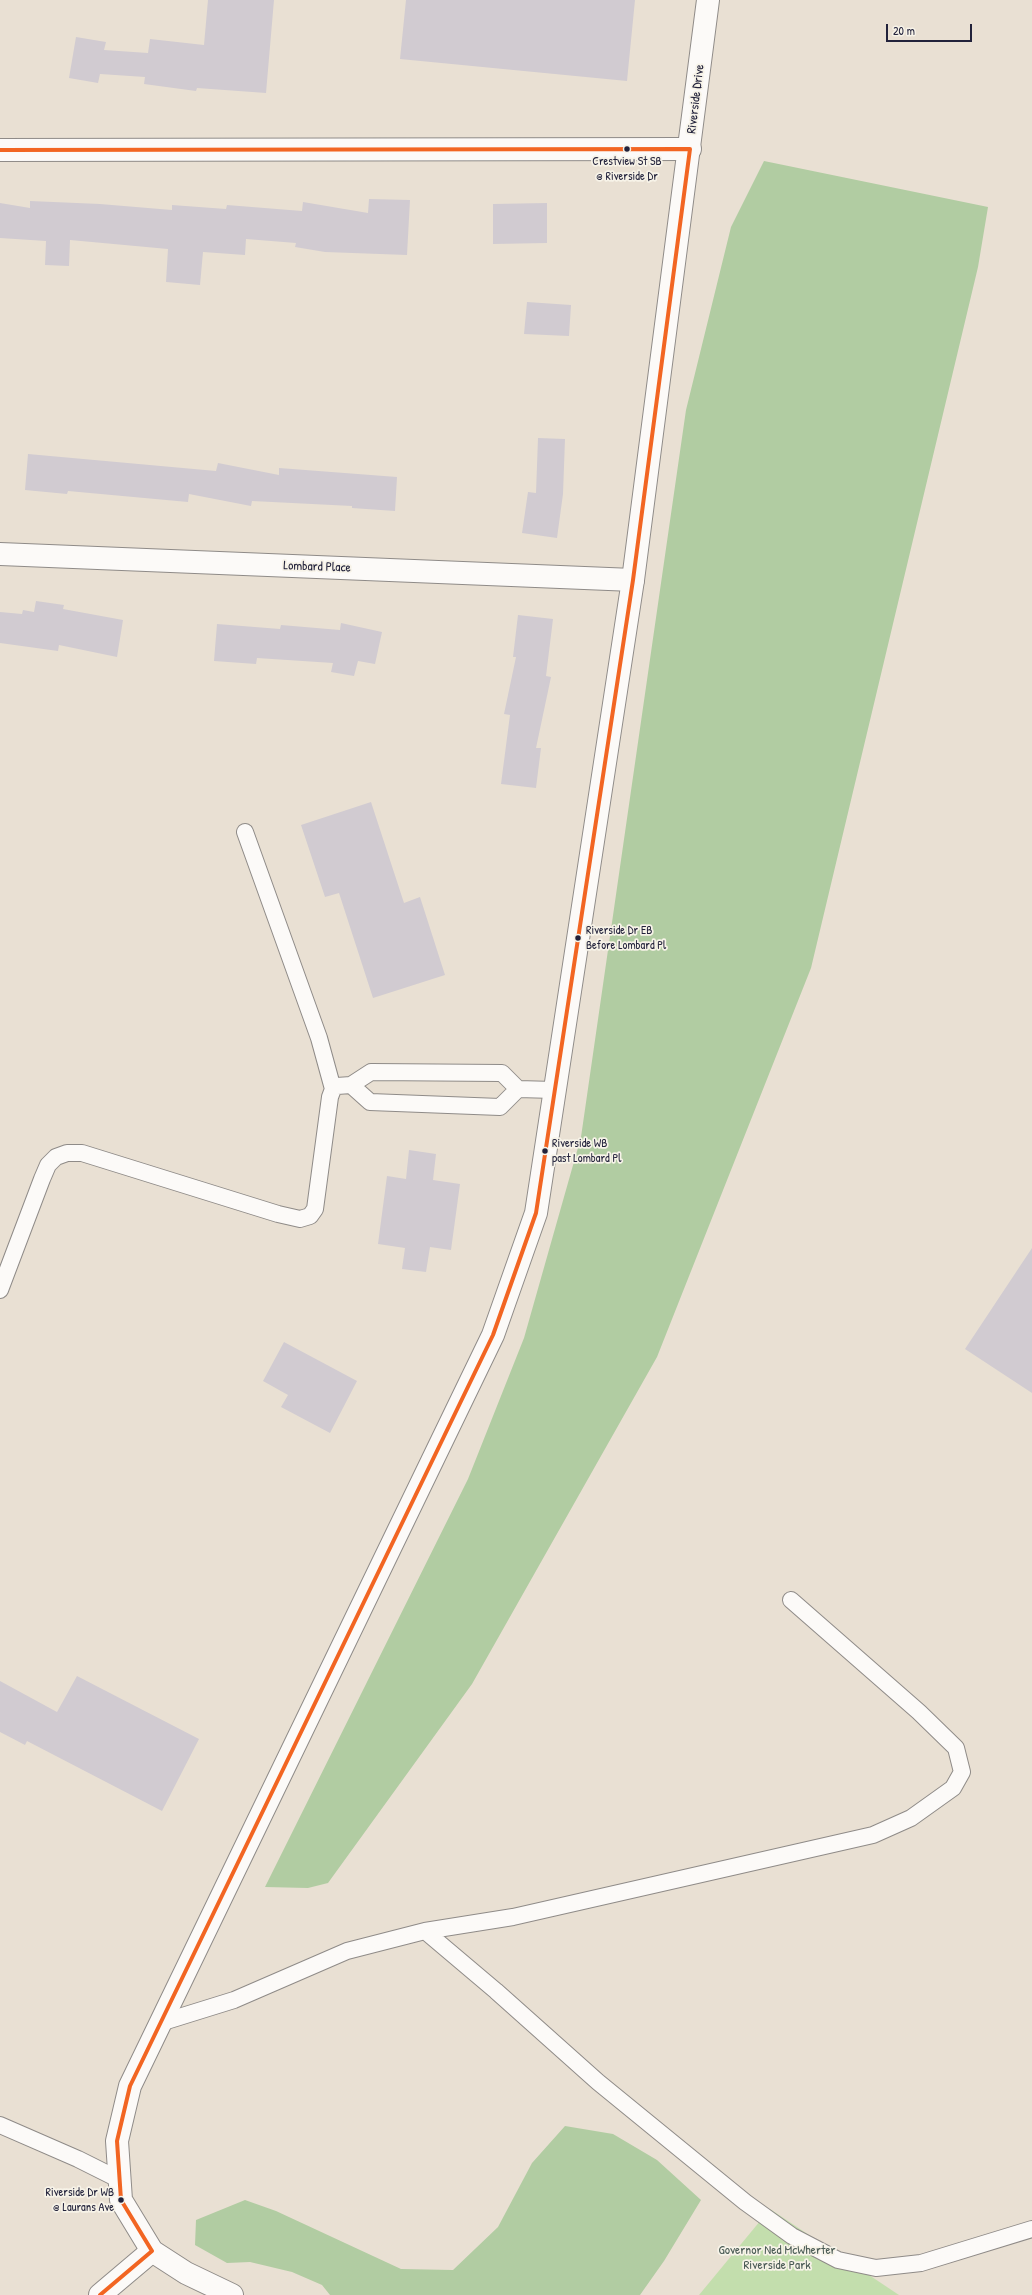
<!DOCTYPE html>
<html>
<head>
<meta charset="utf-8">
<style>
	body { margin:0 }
	#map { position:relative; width:1032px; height:2295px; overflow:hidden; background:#e9e0d3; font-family:"Patrick Hand",sans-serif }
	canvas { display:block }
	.scale { position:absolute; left:886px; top:24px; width:86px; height:18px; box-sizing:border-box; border:2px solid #22223b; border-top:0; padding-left:5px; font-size:12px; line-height:14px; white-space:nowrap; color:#22223b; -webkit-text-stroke:3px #f7f3e8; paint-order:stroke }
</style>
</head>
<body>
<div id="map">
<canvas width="1032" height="2295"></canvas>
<div class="scale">20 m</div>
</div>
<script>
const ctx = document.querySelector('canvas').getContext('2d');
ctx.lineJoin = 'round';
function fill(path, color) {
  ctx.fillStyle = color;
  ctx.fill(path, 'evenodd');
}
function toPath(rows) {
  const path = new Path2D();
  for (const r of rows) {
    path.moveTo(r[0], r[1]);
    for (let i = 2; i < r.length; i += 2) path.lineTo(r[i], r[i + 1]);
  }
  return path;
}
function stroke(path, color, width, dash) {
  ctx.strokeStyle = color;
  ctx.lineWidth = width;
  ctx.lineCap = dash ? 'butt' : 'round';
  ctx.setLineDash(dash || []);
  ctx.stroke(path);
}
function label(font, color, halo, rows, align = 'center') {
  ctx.font = font + ' "Patrick Hand",sans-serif';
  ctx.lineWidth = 3.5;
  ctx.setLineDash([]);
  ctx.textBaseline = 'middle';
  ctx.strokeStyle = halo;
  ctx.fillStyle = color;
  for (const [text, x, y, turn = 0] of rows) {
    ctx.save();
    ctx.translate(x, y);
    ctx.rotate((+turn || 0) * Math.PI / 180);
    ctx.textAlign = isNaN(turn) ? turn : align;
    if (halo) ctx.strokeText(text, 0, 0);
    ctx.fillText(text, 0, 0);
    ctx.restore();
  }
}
const green = toPath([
	[770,2209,899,2295,699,2295]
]);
const forest = toPath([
	[764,161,988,207,978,267,811,968,657,1357,472,1684,328,1883,308,1888,265,1887,468,1479,524,1338,581,1137,686,410,731,227],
	[565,2126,613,2134,657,2160,701,2200,664,2261,640,2295,330,2295,322,2285,292,2272,250,2262,227,2263,195,2245,196,2220,245,2200,276,2211,401,2269,453,2270,498,2227,532,2163]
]);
const building = toPath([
	[208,0,274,0,266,93,197,88,196,91,144,84,145,77,100,74,98,83,69,78,76,37,106,42,104,50,148,53,150,39,204,45],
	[406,0,635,0,627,81,400,59],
	[369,199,410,200,407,255,325,252,295,247,296,243,246,239,245,255,203,252,200,285,166,282,168,249,70,240,69,266,45,265,46,241,0,238,0,203,30,208,30,201,100,204,172,210,172,205,226,209,227,205,302,211,303,202,368,213],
	[547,203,547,243,493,244,493,204],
	[527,302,571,305,569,336,524,334],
	[538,438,565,439,563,494,557,538,522,533,528,492,536,493],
	[28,454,216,471,218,463,279,475,279,468,397,477,395,511,352,508,352,506,252,501,251,506,189,494,188,502,68,491,67,494,25,490],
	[36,601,64,605,63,609,123,620,117,657,59,645,58,651,0,643,0,612,22,614,23,610,34,612],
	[518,615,553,619,546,676,551,677,536,748,541,748,536,788,501,784,510,715,504,714,516,657,513,657],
	[341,623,382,632,375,664,358,661,354,676,331,672,333,663,257,658,256,664,214,661,217,624,280,629,281,625,340,630],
	[371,802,404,903,420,897,445,975,373,998,339,893,325,897,301,825],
	[409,1150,436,1154,433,1180,460,1184,451,1250,430,1247,426,1272,402,1269,405,1248,378,1244,387,1176,406,1179],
	[1032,1248,1032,1393,965,1349],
	[284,1342,357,1381,330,1433,281,1407,288,1395,263,1381],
	[77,1676,199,1739,162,1811,27,1741,25,1745,0,1732,0,1681,57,1712]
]);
const lane = toPath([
	[245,832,319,1038,333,1089],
	[351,1085,370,1102,500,1107,518,1089],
	[0,1290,42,1179,48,1165,56,1157,67,1153,82,1153,278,1214,300,1219,310,1216,315,1209,330,1097,333,1089,337,1086,351,1085,371,1072,502,1073,518,1089,554,1090],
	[425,1931,496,1991,598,2082,745,2202,792,2236,838,2260,876,2268,921,2263,1032,2229],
	[160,2023,234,2000,347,1951,425,1931,513,1917,873,1835,911,1818,953,1788,962,1772,956,1748,919,1712,791,1600],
	[0,2125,78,2159,120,2180]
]);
const street = toPath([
	[0,150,690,149],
	[0,554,633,580],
	[100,2295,152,2251]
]);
const secondary = toPath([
	[232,2295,186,2273,152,2251,121,2200,117,2141,130,2086,493,1335,536,1213,633,580,708,0]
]);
const bus1 = toPath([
	[0,150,690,149,633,580,536,1213,493,1335,130,2086,117,2141,121,2200,152,2251,100,2295]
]);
const markers = [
	[627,149,3.5,"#22223b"],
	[578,938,3.5,"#22223b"],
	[545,1151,3.5,"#22223b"],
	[121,2200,3.5,"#22223b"]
];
const busNames = [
	["Crestview St SB",627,162,"center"],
	["@ Riverside Dr",627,177,"center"],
	["Riverside Dr EB",586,931],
	["Before Lombard Pl",586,946],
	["Riverside WB",552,1144],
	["past Lombard Pl",552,1159],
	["Riverside Dr WB",114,2193,"right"],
	["@ Laurans Ave",114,2208,"right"]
];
const streetNames = [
	["Riverside Drive",696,99,-83],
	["Lombard Place",317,567,2]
];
const parkNames = [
	["Governor Ned McWherter",777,2251],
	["Riverside Park",777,2266]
];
fill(green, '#c3dead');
fill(forest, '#b1cca2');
fill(building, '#d1cbd1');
stroke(lane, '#8f8b88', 18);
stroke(street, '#8f8b88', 24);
stroke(secondary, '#8f8b88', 24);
stroke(lane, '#fcfaf8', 16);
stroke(street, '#fcfaf8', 22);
stroke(secondary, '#fcfaf8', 22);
stroke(bus1, '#f26522', 4);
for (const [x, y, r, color] of markers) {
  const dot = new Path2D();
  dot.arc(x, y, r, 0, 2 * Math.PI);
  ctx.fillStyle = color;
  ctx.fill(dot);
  stroke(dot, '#f7f3e8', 1.5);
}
label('12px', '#22223b', '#f7f3e8', busNames, 'left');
label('13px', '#22223b', '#f7f3e8', streetNames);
label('13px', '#495a54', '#f7f3e8', parkNames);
</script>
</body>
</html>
